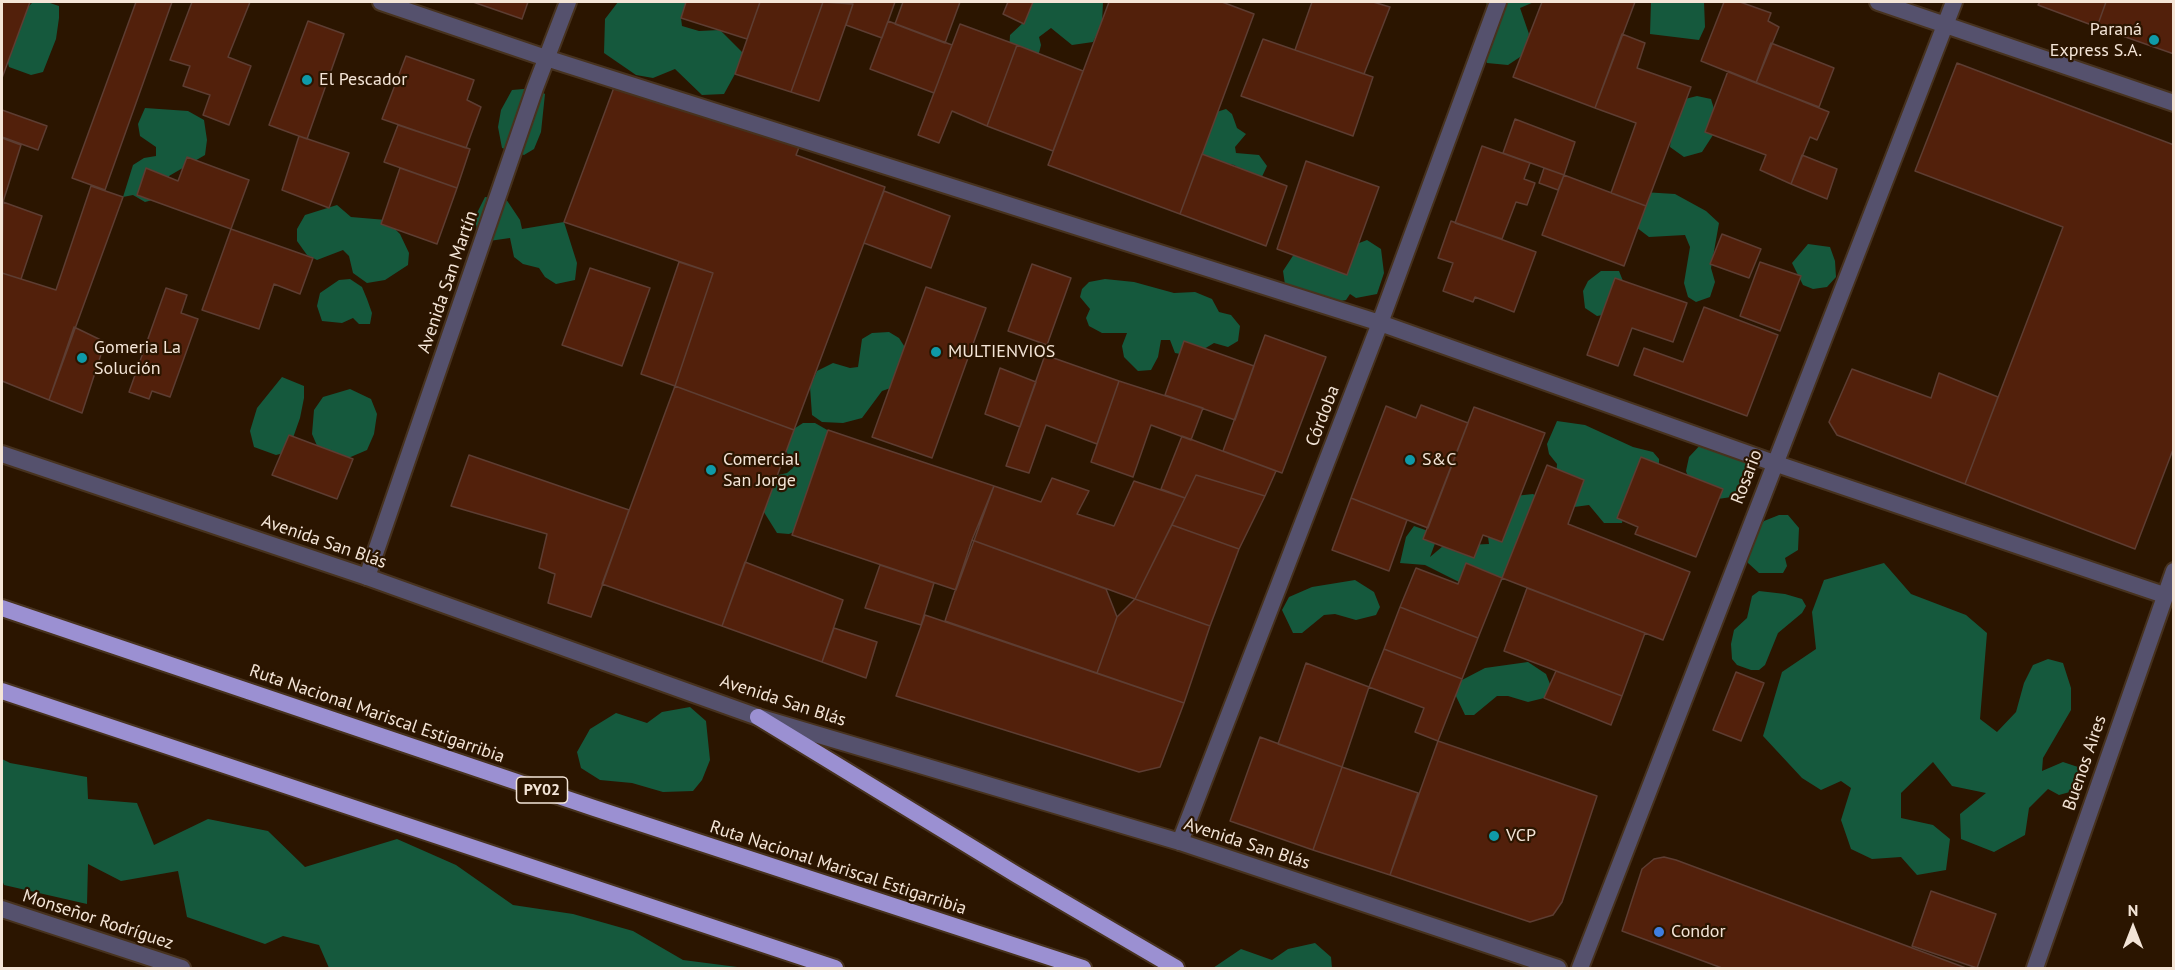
<!DOCTYPE html>
<html>
<head>
<meta charset="utf-8">
<style>
	body { margin:0 }
	#map { position:relative; width:2175px; height:970px; overflow:hidden; background:#2b1500; font-family:"PT Sans",sans-serif }
	canvas { display:block }
	.frame { position:absolute; inset:0; border:3px solid #f4e5d7; pointer-events:none }
	.north { position:absolute; left:2103px; top:898px; width:60px; height:60px; -webkit-text-stroke:4px #2b1500; paint-order:stroke; rotate:0deg; font-size:16px; font-weight:700; line-height:24px; text-align:center; color:#f4e5d7 }
	.north::after { content:''; display:block; margin:auto; width:21px; height:27px; background:#f4e5d7; clip-path:polygon(50% 0,100% 100%,50% 72%,0 100%) }
</style>
</head>
<body>
<div id="map">
<canvas width="2175" height="970"></canvas>
<div class="frame"></div>
<div class="north">N</div>
</div>
<script>
const ctx = document.querySelector('canvas').getContext('2d');
ctx.lineJoin = 'round';
function fill(path, color) {
  ctx.fillStyle = color;
  ctx.fill(path, 'evenodd');
}
function toPath(rows) {
  const path = new Path2D();
  for (const r of rows) {
    path.moveTo(r[0], r[1]);
    for (let i = 2; i < r.length; i += 2) path.lineTo(r[i], r[i + 1]);
  }
  return path;
}
function stroke(path, color, width, dash) {
  ctx.strokeStyle = color;
  ctx.lineWidth = width;
  ctx.lineCap = dash ? 'butt' : 'round';
  ctx.setLineDash(dash || []);
  ctx.stroke(path);
}
function label(font, color, halo, rows, align = 'center') {
  ctx.font = font + ' "PT Sans",sans-serif';
  ctx.lineWidth = 4.5;
  ctx.setLineDash([]);
  ctx.textBaseline = 'middle';
  ctx.strokeStyle = halo;
  ctx.fillStyle = color;
  for (const [text, x, y, turn = 0] of rows) {
    ctx.save();
    ctx.translate(x, y);
    ctx.rotate((+turn || 0) * Math.PI / 180);
    ctx.textAlign = isNaN(turn) ? turn : align;
    if (halo) ctx.strokeText(text, 0, 0);
    ctx.fillText(text, 0, 0);
    ctx.restore();
  }
}
const forest = toPath([
	[33,2,47,2,59,6,59,18,56,39,43,72,31,75,9,67,5,52,25,10],
	[618,2,686,2,681,18,682,26,699,31,720,30,743,53,735,74,724,94,702,95,675,69,653,78,636,75,604,53,605,19],
	[1027,2,1103,2,1102,24,1093,42,1072,45,1051,28,1039,37,1041,45,1039,53,1033,56,1009,53,1010,35,1025,21],
	[1486,2,1534,2,1520,8,1529,34,1523,55,1508,65,1487,63,1479,45,1488,8],
	[1651,2,1704,2,1705,27,1699,40,1650,34],
	[535,88,545,94,541,132,534,149,524,155,502,148,498,127,501,110,512,90],
	[1697,96,1711,99,1714,109,1713,135,1702,152,1684,157,1670,147,1672,128,1669,103],
	[145,108,188,111,204,120,207,140,205,155,169,176,168,186,160,198,145,202,133,195,123,197,133,165,144,158,156,156,156,147,140,136,138,124],
	[1226,109,1232,114,1237,128,1246,134,1235,147,1236,153,1259,155,1267,166,1260,181,1234,165,1225,163,1203,168,1196,125,1207,115],
	[1643,192,1675,194,1706,211,1719,223,1711,268,1715,282,1710,297,1696,302,1688,297,1684,283,1690,247,1685,235,1649,237,1632,224],
	[485,197,506,199,520,220,522,229,564,222,577,263,575,280,556,284,545,277,539,268,523,264,514,257,510,238,489,241,477,231,475,217],
	[337,205,351,217,386,220,400,234,409,253,408,265,385,280,367,283,353,273,349,256,343,250,317,260,307,255,297,241,297,229,305,215],
	[1367,240,1381,249,1384,273,1377,294,1356,298,1350,294,1346,300,1331,303,1287,298,1283,271,1298,248,1349,247],
	[1808,244,1830,247,1835,261,1836,277,1827,287,1813,289,1803,285,1792,263],
	[1601,271,1619,271,1625,286,1613,313,1597,316,1585,308,1583,291,1588,281],
	[350,279,362,287,367,299,372,313,370,324,359,324,353,318,342,323,322,321,317,306,320,293,339,280],
	[1105,279,1134,282,1174,293,1195,292,1212,299,1219,312,1231,315,1240,326,1238,341,1228,347,1214,343,1199,352,1186,355,1175,353,1170,340,1161,340,1158,357,1151,370,1138,371,1124,357,1122,346,1127,333,1102,333,1089,326,1086,318,1090,309,1080,297,1082,289,1089,282],
	[889,332,899,338,908,352,899,385,882,391,862,418,843,423,822,422,812,415,810,387,817,371,833,363,850,368,858,367,862,339,872,333],
	[282,377,304,386,304,398,300,418,288,452,276,455,254,447,250,431,257,408],
	[350,389,371,399,377,414,374,434,367,450,339,462,318,448,312,434,314,410,323,397],
	[1557,421,1585,425,1633,447,1653,452,1659,459,1659,473,1626,505,1622,523,1604,523,1589,505,1567,508,1555,491,1557,464,1549,454,1547,444],
	[803,423,815,423,829,431,809,525,789,534,777,533,762,509,770,477,787,473,793,468,783,442,789,432],
	[1703,442,1748,457,1747,478,1738,496,1718,499,1693,491,1686,471,1689,457],
	[1533,494,1541,499,1511,567,1501,582,1459,582,1425,565,1400,563,1406,537,1414,526,1431,532,1437,538,1430,557,1443,546,1489,544,1488,537,1515,496],
	[1779,515,1788,515,1799,528,1798,550,1785,558,1787,566,1783,573,1759,573,1748,563,1746,555,1754,534,1764,521],
	[1884,563,1911,594,1966,615,1987,633,1980,719,1997,732,2016,712,2024,683,2033,665,2048,659,2063,663,2071,688,2071,710,2043,758,2042,771,2063,762,2081,768,2084,788,2059,795,2048,789,2029,808,2025,835,1994,852,1961,839,1960,814,1986,793,1952,786,1933,762,1901,793,1901,818,1933,825,1950,839,1946,870,1917,875,1901,857,1872,859,1851,849,1841,820,1851,788,1841,781,1821,790,1802,778,1763,736,1782,672,1816,649,1812,612,1824,580],
	[1355,580,1374,592,1380,607,1376,615,1356,620,1335,614,1324,615,1302,633,1293,633,1282,610,1289,597,1312,587],
	[1759,591,1785,594,1802,599,1806,606,1802,613,1778,633,1765,665,1759,670,1751,670,1737,665,1732,659,1731,644,1734,630,1747,618,1752,596],
	[1528,662,1546,674,1552,689,1548,697,1528,702,1508,696,1497,696,1474,715,1465,715,1454,692,1462,680,1485,668],
	[690,707,706,721,710,760,702,780,693,791,663,792,632,783,600,780,581,768,577,752,590,729,616,713,647,723,662,712],
	[2,759,10,763,87,777,88,799,137,803,154,845,208,819,268,831,305,867,397,839,456,865,513,905,573,914,633,931,683,960,745,968,329,968,319,945,283,936,265,944,187,917,178,871,121,881,88,864,87,904,4,885,2,880],
	[1315,943,1331,957,1332,968,1213,968,1241,949,1272,960,1288,949]
]);
const building = toPath([
	[2,2,30,2,2,78,2,2],
	[136,2,172,2,105,190,72,178,136,2],
	[192,2,250,2,228,57,251,66,229,125,203,115,210,95,183,86,190,66,170,60,192,2],
	[473,2,528,2,522,19,473,2],
	[686,2,760,2,747,39,681,18,686,2],
	[760,2,823,2,791,92,735,74,760,2],
	[823,2,853,4,819,101,791,92,823,2],
	[845,2,895,2,882,38,846,25,853,4,845,2],
	[903,2,960,2,945,43,895,24,903,2],
	[1008,2,1033,2,1024,24,1003,14,1008,2],
	[1109,2,1222,2,1254,14,1180,214,1048,165,1109,2],
	[1312,2,1373,2,1390,7,1364,74,1295,50,1312,2],
	[1542,2,1635,2,1595,108,1513,77,1542,2],
	[1724,2,1740,2,1771,13,1768,21,1779,27,1756,83,1701,61,1724,2],
	[2040,2,2106,2,2097,27,2038,5,2040,2],
	[2106,2,2174,2,2174,54,2097,27,2106,2],
	[308,21,344,34,307,139,269,125,308,21],
	[888,21,952,45,934,93,870,69,888,21],
	[960,24,1017,45,987,126,952,111,939,143,918,135,960,24],
	[1622,34,1645,43,1637,68,1691,87,1646,206,1611,193,1636,123,1595,108,1622,34],
	[1263,39,1373,77,1353,136,1241,96,1263,39],
	[1771,43,1834,68,1819,107,1756,83,1771,43],
	[1017,45,1083,71,1053,151,987,126,1017,45],
	[406,56,474,80,467,100,481,107,466,148,382,119,406,56],
	[1957,63,2174,145,2174,447,2135,549,1965,484,2063,227,1915,171,1957,63],
	[1728,71,1829,112,1817,140,1810,137,1791,184,1760,170,1766,155,1705,132,1728,71],
	[616,82,801,142,796,155,885,187,794,430,675,386,713,273,564,222,616,82],
	[2,110,47,126,38,150,2,137,2,110],
	[1515,119,1575,142,1564,175,1503,153,1515,119],
	[398,125,470,149,457,188,384,162,398,125],
	[299,136,349,153,329,208,282,190,299,136],
	[2,138,21,145,2,205,2,138],
	[1482,146,1530,163,1524,179,1535,183,1527,205,1516,202,1502,239,1455,223,1482,146],
	[1202,154,1287,186,1266,246,1180,214,1202,154],
	[1802,155,1837,169,1827,199,1791,184,1802,155],
	[187,157,249,180,231,229,137,195,146,168,178,181,187,157],
	[1306,161,1379,187,1347,275,1277,249,1306,161],
	[400,168,457,188,437,244,381,224,400,168],
	[1544,168,1564,175,1558,190,1539,183,1544,168],
	[1564,175,1646,206,1624,266,1542,235,1564,175],
	[91,186,123,197,49,400,2,381,2,273,56,290,91,186],
	[884,191,950,216,931,268,864,243,884,191],
	[3,202,42,216,21,279,2,273,3,202],
	[1451,221,1536,252,1514,312,1475,297,1473,302,1443,291,1453,263,1438,258,1451,221],
	[231,229,313,258,300,294,274,284,259,329,202,310,231,229],
	[1722,234,1761,249,1749,278,1710,264,1722,234],
	[679,262,713,273,675,386,641,374,679,262],
	[1760,262,1801,276,1780,331,1740,316,1760,262],
	[1032,264,1071,278,1047,345,1008,331,1032,264],
	[590,268,650,288,622,366,562,345,590,268],
	[1615,278,1687,303,1673,342,1632,328,1618,366,1587,355,1615,278],
	[926,287,986,308,932,458,872,437,926,287],
	[166,288,187,295,181,313,198,319,170,397,152,391,149,399,129,392,166,288],
	[1704,307,1778,335,1747,416,1634,375,1644,348,1683,362,1704,307],
	[74,327,105,342,82,413,49,400,74,327],
	[1265,335,1326,357,1282,473,1223,451,1265,335],
	[1184,341,1254,366,1235,420,1165,395,1184,341],
	[1045,355,1119,381,1097,444,1046,425,1029,473,1006,466,1045,355],
	[1000,368,1036,382,1020,427,985,414,1000,368],
	[1852,369,1931,398,1939,373,1998,397,1965,484,1837,435,1829,422,1852,369],
	[1119,381,1203,408,1191,440,1151,425,1133,477,1091,462,1119,381],
	[675,386,794,430,722,626,602,584,675,386],
	[1421,405,1468,423,1428,528,1351,498,1386,406,1416,418,1421,405],
	[1474,407,1545,433,1502,542,1483,535,1474,558,1423,539,1474,407],
	[828,430,994,486,956,590,792,535,828,430],
	[289,435,353,459,337,499,272,475,289,435],
	[1182,436,1276,471,1265,496,1196,475,1185,498,1161,489,1182,436],
	[469,455,629,510,591,617,548,603,555,574,539,568,547,534,451,506,469,455],
	[1641,457,1723,489,1696,557,1635,534,1638,527,1617,518,1641,457],
	[1547,465,1584,480,1568,524,1690,572,1663,640,1502,578,1547,465],
	[1196,475,1265,496,1239,549,1172,525,1196,475],
	[1052,478,1089,491,1077,514,1114,526,1134,481,1185,498,1135,599,972,540,994,486,1041,502,1052,478],
	[1351,498,1407,520,1389,571,1332,550,1351,498],
	[1172,525,1239,549,1210,626,1135,599,1172,525],
	[972,540,1106,589,1117,617,1097,673,945,621,972,540],
	[745,562,843,600,822,662,722,626,745,562],
	[1466,563,1502,578,1478,638,1400,607,1416,568,1458,584,1466,563],
	[880,565,934,583,921,625,865,608,880,565],
	[1527,588,1645,633,1622,696,1504,651,1527,588],
	[1135,599,1210,626,1184,703,1097,673,1117,617,1135,599],
	[1400,607,1478,638,1462,679,1384,649,1400,607],
	[925,615,1184,703,1160,767,1139,772,896,696,925,615],
	[834,628,877,642,866,678,822,662,834,628],
	[1384,649,1462,679,1438,741,1415,732,1424,708,1369,687,1384,649],
	[1306,663,1369,687,1342,767,1278,744,1306,663],
	[1556,671,1622,696,1611,725,1544,698,1556,671],
	[1736,672,1764,683,1741,741,1713,730,1736,672],
	[1260,737,1342,767,1313,850,1230,821,1260,737],
	[1438,741,1597,796,1562,902,1553,915,1530,922,1390,875,1438,741],
	[1342,767,1418,793,1390,875,1313,850,1342,767],
	[1664,857,1676,860,1966,968,1722,968,1622,931,1642,869,1654,859,1664,857],
	[1931,891,1996,914,1977,968,1912,946,1931,891]
]);
const minor = toPath([
	[381,2,546,58,1380,323,1774,463,2164,595],
	[1878,2,2174,103],
	[367,577,535,88,568,2],
	[1180,842,1380,323,1498,2],
	[1580,968,1954,2],
	[2035,968,2174,571]
]);
const tertiary = toPath([
	[2,454,367,577,758,717,1180,842,1558,968],
	[2,909,182,968]
]);
const trunk = toPath([
	[2,608,594,808,1083,968],
	[2,691,835,968],
	[758,717,1017,875,1176,968]
]);
const markers = [
	[2154,40,6,"#0f9aa8"],
	[307,80,6,"#0f9aa8"],
	[936,352,6,"#0f9aa8"],
	[82,358,6,"#0f9aa8"],
	[1410,460,6,"#0f9aa8"],
	[711,470,6,"#0f9aa8"],
	[1494,836,6,"#0f9aa8"],
	[1659,932,6,"#3f7fe0"]
];
const shields = [
	[542,790,51]
];
const shieldNames = [
	["PY02",542,790]
];
const poiNames = [
	["Paraná",2142,30,"right"],
	["Express S.A.",2142,51,"right"],
	["El Pescador",319,80],
	["Gomeria La",94,348],
	["Solución",94,369],
	["MULTIENVIOS",948,352],
	["Comercial",723,460],
	["San Jorge",723,481],
	["S&C",1422,460],
	["VCP",1506,836],
	["Condor",1671,932]
];
const streetNames = [
	["Avenida San Martín",448,282,-71],
	["Córdoba",1323,416,-69],
	["Rosario",1747,477,-69],
	["Avenida San Blás",324,542,19],
	["Avenida San Blás",783,701,18],
	["Ruta Nacional Mariscal Estigarribia",377,714,19],
	["Buenos Aires",2085,763,-71],
	["Avenida San Blás",1247,844,18],
	["Ruta Nacional Mariscal Estigarribia",838,868,18],
	["Monseñor Rodríguez",98,920,18]
];
fill(forest, '#15593d');
fill(building, '#52200b');
stroke(building, '#5d3d32', 1.5);
stroke(minor, '#47321e', 20);
stroke(tertiary, '#47321e', 20);
stroke(trunk, '#47321e', 20);
stroke(minor, '#55516d', 16);
stroke(tertiary, '#55516d', 16);
stroke(trunk, '#9b90d2', 16);
for (const [x, y, r, color] of markers) {
  const dot = new Path2D();
  dot.arc(x, y, r, 0, 2 * Math.PI);
  ctx.fillStyle = color;
  ctx.fill(dot);
  stroke(dot, '#2b1500', 2);
}
for (const [x, y, w] of shields) {
  const box = new Path2D();
  box.roundRect(x - w / 2, y - 13, w, 26, 4.5);
  ctx.fillStyle = '#2b1500';
  ctx.fill(box);
  stroke(box, '#f4e5d7', 1.5);
}
label('bold 16px', '#f4e5d7', null, shieldNames);
label('18px', '#f4e5d7', '#2b1500', poiNames, 'left');
label('18px', '#f4e5d7', '#2b1500', streetNames);
</script>
</body>
</html>
